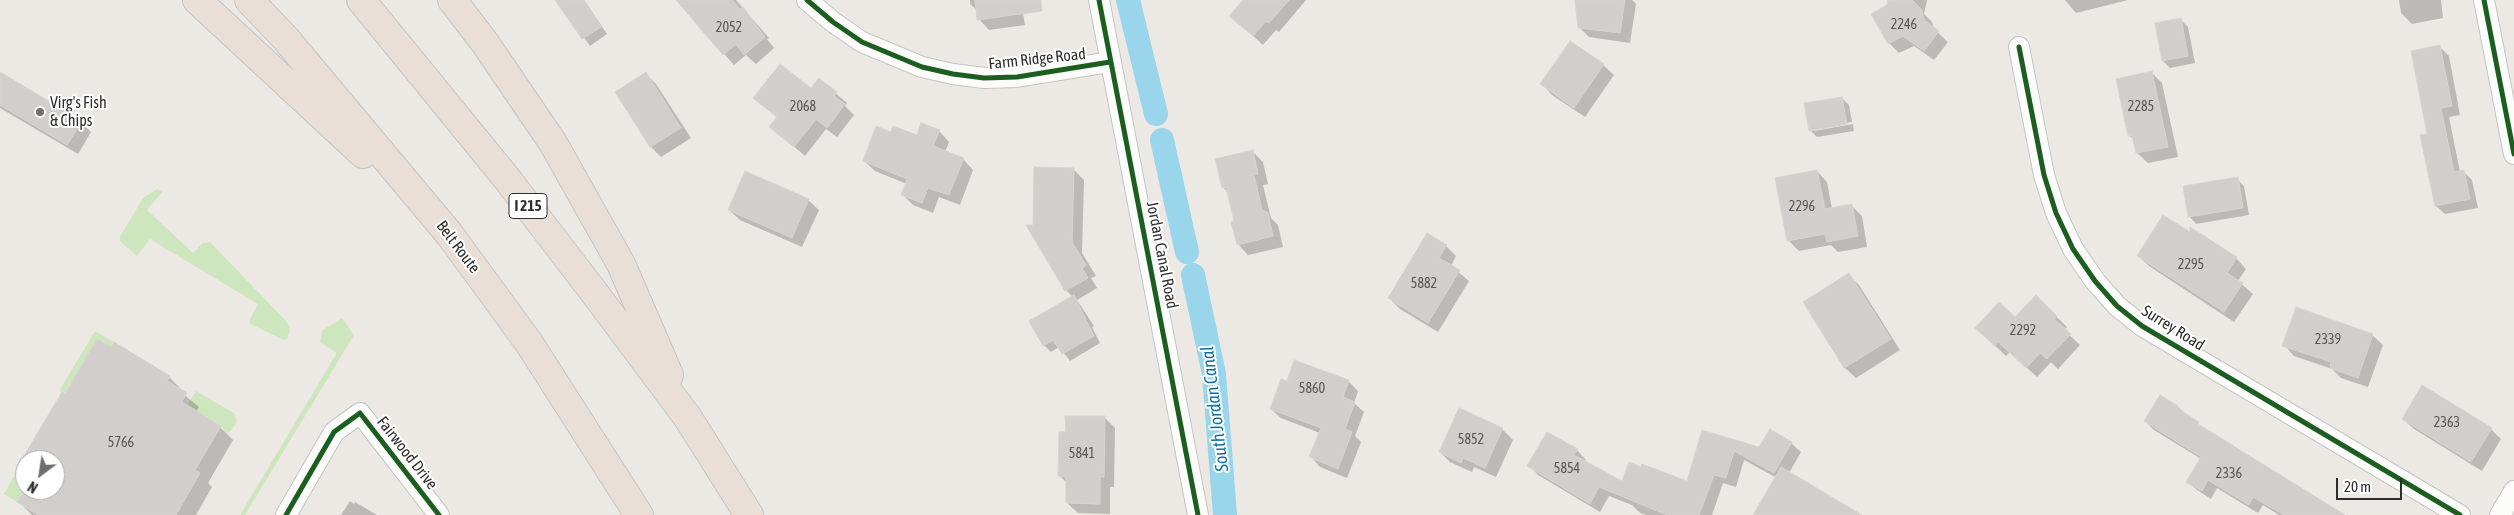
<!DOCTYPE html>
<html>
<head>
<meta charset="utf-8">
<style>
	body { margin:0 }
	#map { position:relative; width:2514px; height:515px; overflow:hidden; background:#ece8e4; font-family:"Asap Condensed",sans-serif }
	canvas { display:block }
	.north { position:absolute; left:15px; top:450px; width:50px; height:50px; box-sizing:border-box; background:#fff; border:1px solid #ababab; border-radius:50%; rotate:211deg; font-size:14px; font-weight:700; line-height:20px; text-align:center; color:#2e2e2e }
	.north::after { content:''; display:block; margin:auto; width:18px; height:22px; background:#706f6e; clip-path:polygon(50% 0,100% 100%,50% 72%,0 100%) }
	.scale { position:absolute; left:2336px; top:478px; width:66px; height:22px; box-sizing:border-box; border:2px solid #2e2e2e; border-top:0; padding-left:6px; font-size:15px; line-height:18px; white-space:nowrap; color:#2e2e2e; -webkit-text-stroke:4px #fff; paint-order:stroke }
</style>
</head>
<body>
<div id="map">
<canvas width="2514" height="515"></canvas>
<div class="north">N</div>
<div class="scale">20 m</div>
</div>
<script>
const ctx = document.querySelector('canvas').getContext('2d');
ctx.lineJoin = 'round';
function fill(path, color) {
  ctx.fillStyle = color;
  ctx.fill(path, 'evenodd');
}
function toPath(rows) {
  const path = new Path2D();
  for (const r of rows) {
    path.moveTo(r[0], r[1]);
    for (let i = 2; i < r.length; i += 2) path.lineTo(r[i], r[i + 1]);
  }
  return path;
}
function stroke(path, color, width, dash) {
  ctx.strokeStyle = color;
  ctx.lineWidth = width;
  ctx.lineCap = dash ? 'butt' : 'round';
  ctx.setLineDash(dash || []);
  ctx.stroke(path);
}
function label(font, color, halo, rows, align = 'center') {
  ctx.font = font + ' "Asap Condensed",sans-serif';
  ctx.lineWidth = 4;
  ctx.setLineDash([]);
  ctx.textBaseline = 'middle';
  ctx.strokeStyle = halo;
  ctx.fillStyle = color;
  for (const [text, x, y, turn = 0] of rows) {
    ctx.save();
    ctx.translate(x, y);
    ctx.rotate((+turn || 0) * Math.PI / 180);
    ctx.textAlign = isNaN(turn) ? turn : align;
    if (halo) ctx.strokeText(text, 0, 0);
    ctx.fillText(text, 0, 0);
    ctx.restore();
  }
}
const green = toPath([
	[157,189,162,192,147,210,193,253,203,243,210,242,287,322,290,330,287,339,284,340,250,324,250,319,258,304,150,239,137,256,120,241,120,237,143,198],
	[342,318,354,335,245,515,240,515,337,353,320,342,323,330],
	[95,331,114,342,65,394,59,391],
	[196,391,234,413,237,421,231,431,226,433,221,426,187,405],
	[22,462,25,463,25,490,17,502,4,494]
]);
const shadow = toPath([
	[557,0,584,0,607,34,590,46],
	[689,0,736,0,769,38,767,39,774,48,756,64,746,55,734,65,682,6],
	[970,0,1021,0,1025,25,989,30,979,19,978,11,970,4],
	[1244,0,1306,0,1279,32,1276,30,1263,45,1231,16],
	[1576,0,1632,0,1636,4,1630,43,1589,37,1579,27],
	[1890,0,1927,0,1924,14,1932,22,1934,29,1948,42,1934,60,1914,46,1899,53,1889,43],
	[2065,0,2128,0,2076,13],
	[2399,0,2441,0,2443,18,2412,24,2401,13],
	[2181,20,2188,27,2195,63,2170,68,2163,61],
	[2440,47,2449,56,2460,115,2449,117,2460,172,2463,171,2472,180,2478,208,2445,214,2436,206,2428,135],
	[1603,65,1614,75,1585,117,1552,95,1542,84],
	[2152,73,2162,83,2178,157,2148,163,2137,153,2135,141,2129,135],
	[646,74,656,84,691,138,661,157,651,147,617,92],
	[819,79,847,103,845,106,854,115,837,137,826,129,805,156,771,127,778,118,755,98,811,90],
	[0,81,81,122,91,132,78,154,0,108],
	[1842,98,1849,105,1852,122,1814,128,1814,131,1853,124,1854,131,1817,137,1810,130],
	[939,131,949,142,945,152,963,159,973,170,960,205,939,197,933,213,913,205,903,195,907,184,875,171,864,161,892,133,917,136],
	[1252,151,1263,162,1268,184,1263,185,1271,218,1278,225,1283,247,1248,255,1238,244,1236,222,1228,193,1223,187],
	[1073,169,1084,180,1082,253,1096,276,1091,278,1097,288,1077,300,1094,326,1092,327,1100,343,1070,361,1059,347,1051,352,1044,345,1073,297,1066,290,1035,226],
	[1817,171,1827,182,1832,209,1851,205,1862,216,1867,247,1838,252,1831,245,1799,251,1788,240],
	[2237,179,2244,186,2249,215,2196,224,2189,216],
	[808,200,819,210,802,247,740,220,729,210],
	[2192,235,2236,258,2246,269,2238,281,2253,294,2234,322,2149,266,2138,256],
	[1446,246,1456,256,1451,266,1469,281,1438,332,1400,309,1389,298],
	[1849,275,1859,285,1900,350,1856,378,1845,368,1805,303],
	[2036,297,2067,327,2064,330,2080,345,2058,369,2051,362,2037,377,2010,352,2006,356,1987,338,2015,319],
	[2372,335,2383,345,2368,387,2341,378,2332,369,2294,356,2284,345],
	[1295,362,1349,382,1358,391,1354,403,1364,412,1355,436,1361,442,1347,478,1320,467,1311,457,1320,433,1281,418,1271,409,1287,383],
	[169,377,182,390,181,392,199,407,196,412,220,427,233,440,208,483,212,487,196,515,32,515,19,502,26,490,55,490,55,460,25,460,25,463,22,460,65,396],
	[2160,396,2178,407,2204,429,2343,515,2279,515,2263,505,2258,513,2217,488,2211,499,2197,490,2188,482,2201,459,2154,430,2145,421],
	[1460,410,1503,430,1513,440,1496,477,1474,467,1472,472,1450,462,1440,452],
	[1104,417,1115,428,1114,487,1110,487,1110,514,1078,513,1067,503,1068,484,1060,476,1067,434],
	[2403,419,2491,429,2501,439,2482,471,2414,429],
	[1703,432,1760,449,1791,443,1801,452,1789,473,1856,515,1755,515,1777,478,1744,460,1736,487,1723,483,1712,515,1646,515,1640,513,1632,505,1609,496,1600,512,1538,475,1529,465,1577,450,1586,460,1585,462,1622,483,1688,482],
	[350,501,354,504,355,502,377,515,341,515]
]);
const canal = toPath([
	[1128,0,1156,114],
	[1162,140,1187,252],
	[1193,275,1214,374,1225,515]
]);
const building = toPath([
	[555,0,583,0,601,27,582,39,555,0],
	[676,0,732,0,740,9,743,7,765,37,744,55,736,44,723,55,676,0],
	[975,0,1041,0,1042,11,977,20,975,0],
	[1243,0,1289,0,1269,23,1266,21,1253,36,1229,16,1243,0],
	[1575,0,1625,0,1620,33,1578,28,1575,0],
	[1888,0,1912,0,1922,10,1924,20,1939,31,1924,51,1903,36,1888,44,1871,14,1887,5,1888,0],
	[2181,18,2188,56,2162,61,2155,23,2181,18],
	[1570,41,1604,64,1574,108,1540,84,1570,41],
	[2440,45,2452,106,2441,108,2454,172,2464,170,2470,199,2435,206,2420,135,2427,134,2411,51,2440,45],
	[780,64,811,88,819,78,837,92,834,96,845,104,827,128,816,119,794,147,769,127,777,117,753,98,780,64],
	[2152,71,2168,147,2136,153,2132,135,2128,136,2116,79,2152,71],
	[0,72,82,121,67,145,0,105,0,72],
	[646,72,681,128,650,147,615,92,646,72],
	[1842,97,1847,124,1809,131,1804,103,1842,97],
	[921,123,940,130,933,146,964,158,949,195,928,188,922,203,901,195,907,179,863,161,876,126,891,132,893,126,917,135,921,123],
	[1253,150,1258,174,1254,175,1262,210,1268,213,1273,236,1237,245,1231,222,1234,221,1226,187,1222,188,1215,159,1253,150],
	[1034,167,1074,168,1072,242,1086,265,1082,268,1088,278,1065,291,1026,225,1033,225,1034,167],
	[1817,170,1825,209,1852,204,1858,236,1827,242,1825,234,1787,241,1775,178,1817,170],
	[745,171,809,199,792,238,728,210,745,171],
	[2238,177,2243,208,2188,217,2183,186,2238,177],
	[2163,215,2190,232,2190,227,2237,257,2227,273,2243,283,2224,312,2137,256,2163,215],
	[1427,233,1447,245,1439,258,1460,270,1428,323,1388,298,1427,233],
	[1849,273,1891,339,1844,368,1803,302,1849,273],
	[1074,295,1094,336,1062,354,1053,340,1043,346,1029,321,1074,295],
	[2036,295,2057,316,2054,319,2071,334,2047,359,2040,353,2026,368,1998,342,1995,346,1975,328,1999,302,2015,317,2036,295],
	[2296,307,2373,334,2358,378,2330,368,2331,362,2282,346,2296,307],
	[97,339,111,347,114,342,170,376,167,381,187,393,182,402,221,426,195,470,200,473,176,515,38,515,17,502,25,490,55,490,55,460,25,460,25,463,21,461,62,392,65,394,97,339],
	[1294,360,1349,380,1343,397,1355,402,1345,429,1352,432,1338,469,1309,457,1321,428,1270,409,1281,379,1287,381,1294,360],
	[2422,385,2492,428,2471,462,2402,419,2422,385],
	[2160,395,2178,406,2177,408,2199,422,2198,424,2345,515,2284,515,2253,497,2249,505,2208,480,2202,491,2186,482,2201,457,2144,421,2160,395],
	[1459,408,1503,428,1485,468,1463,458,1461,463,1439,452,1459,408],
	[1065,416,1105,416,1104,477,1100,477,1100,504,1066,503,1066,477,1058,476,1059,432,1066,432,1065,416],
	[1770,429,1792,442,1774,473,1734,451,1726,478,1714,475,1699,515,1667,515,1599,487,1590,504,1527,466,1547,432,1578,449,1574,455,1622,481,1629,462,1641,467,1642,464,1687,481,1702,430,1759,447,1770,429],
	[1781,467,1862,515,1753,515,1781,467]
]);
const minor = toPath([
	[807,0,833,22,862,42,922,67,953,74,984,78,1017,77,1110,62],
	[1099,0,1198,515],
	[2484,0,2514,154],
	[2019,47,2044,175,2056,213,2073,249,2095,281,2117,306,2142,326,2460,515],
	[286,515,334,432,360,413,439,515],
	[2500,515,2514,491]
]);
const motorway = toPath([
	[197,0,363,154],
	[249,0,286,39,450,235,529,343,639,515],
	[361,0,508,180,596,295,688,418,749,515],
	[452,0,485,43,553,143,621,264,669,375]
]);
const cycleway = toPath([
	[807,0,833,22,862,42,922,67,953,74,984,78,1017,77,1110,62],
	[1099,0,1198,515],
	[2484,0,2514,154],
	[2019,47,2044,175,2056,213,2073,249,2095,281,2117,306,2142,326,2460,515],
	[286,515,334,432,360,413,439,515]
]);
const markers = [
	[40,112,5,"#706f6e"]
];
const numberNames = [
	["2246",1904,25],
	["2052",729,28],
	["2068",803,107],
	["2285",2141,107],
	["2296",1802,207],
	["2295",2191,265],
	["5882",1424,284],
	["2292",2023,331],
	["2339",2328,340],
	["5860",1312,389],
	["2363",2447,423],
	["5852",1471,440],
	["5766",121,443],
	["5841",1082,454],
	["5854",1567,469],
	["2336",2229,474]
];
const shields = [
	[528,206,38]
];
const shieldNames = [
	["I 215",528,206]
];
const streetNames = [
	["Farm Ridge Road",1037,59,-6],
	["Belt Route",458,247,53],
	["Jordan Canal Road",1162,255,79],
	["Surrey Road",2173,328,32],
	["Fairwood Drive",407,453,52]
];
const poiNames = [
	["Virg's Fish",50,103],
	["& Chips",50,121]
];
const waterNames = [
	["South Jordan Canal",1215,409,-97]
];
fill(green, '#cee6be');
fill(shadow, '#0003');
stroke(canal, '#99d6ec', 24);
fill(building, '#d1cecb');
stroke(building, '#d7d4d0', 1);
stroke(minor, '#c5c4c5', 22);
stroke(motorway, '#c6c5c4', 30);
stroke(minor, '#fcfcfb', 20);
stroke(motorway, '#eadfd6', 28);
stroke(cycleway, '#1b5e20', 5);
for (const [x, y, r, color] of markers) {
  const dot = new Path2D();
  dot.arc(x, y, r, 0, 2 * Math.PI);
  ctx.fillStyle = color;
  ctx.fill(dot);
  stroke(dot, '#fff', 2);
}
label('14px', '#585857', null, numberNames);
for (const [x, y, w] of shields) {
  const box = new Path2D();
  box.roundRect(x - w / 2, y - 12.5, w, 25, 4);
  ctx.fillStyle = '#fff';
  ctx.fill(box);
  stroke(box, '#2e2e2e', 1);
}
label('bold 15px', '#2e2e2e', null, shieldNames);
label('16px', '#2e2e2e', '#fff', streetNames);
label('16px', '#2e2e2e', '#fff', poiNames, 'left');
label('italic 18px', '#0d6fa3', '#fff', waterNames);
</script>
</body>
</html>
